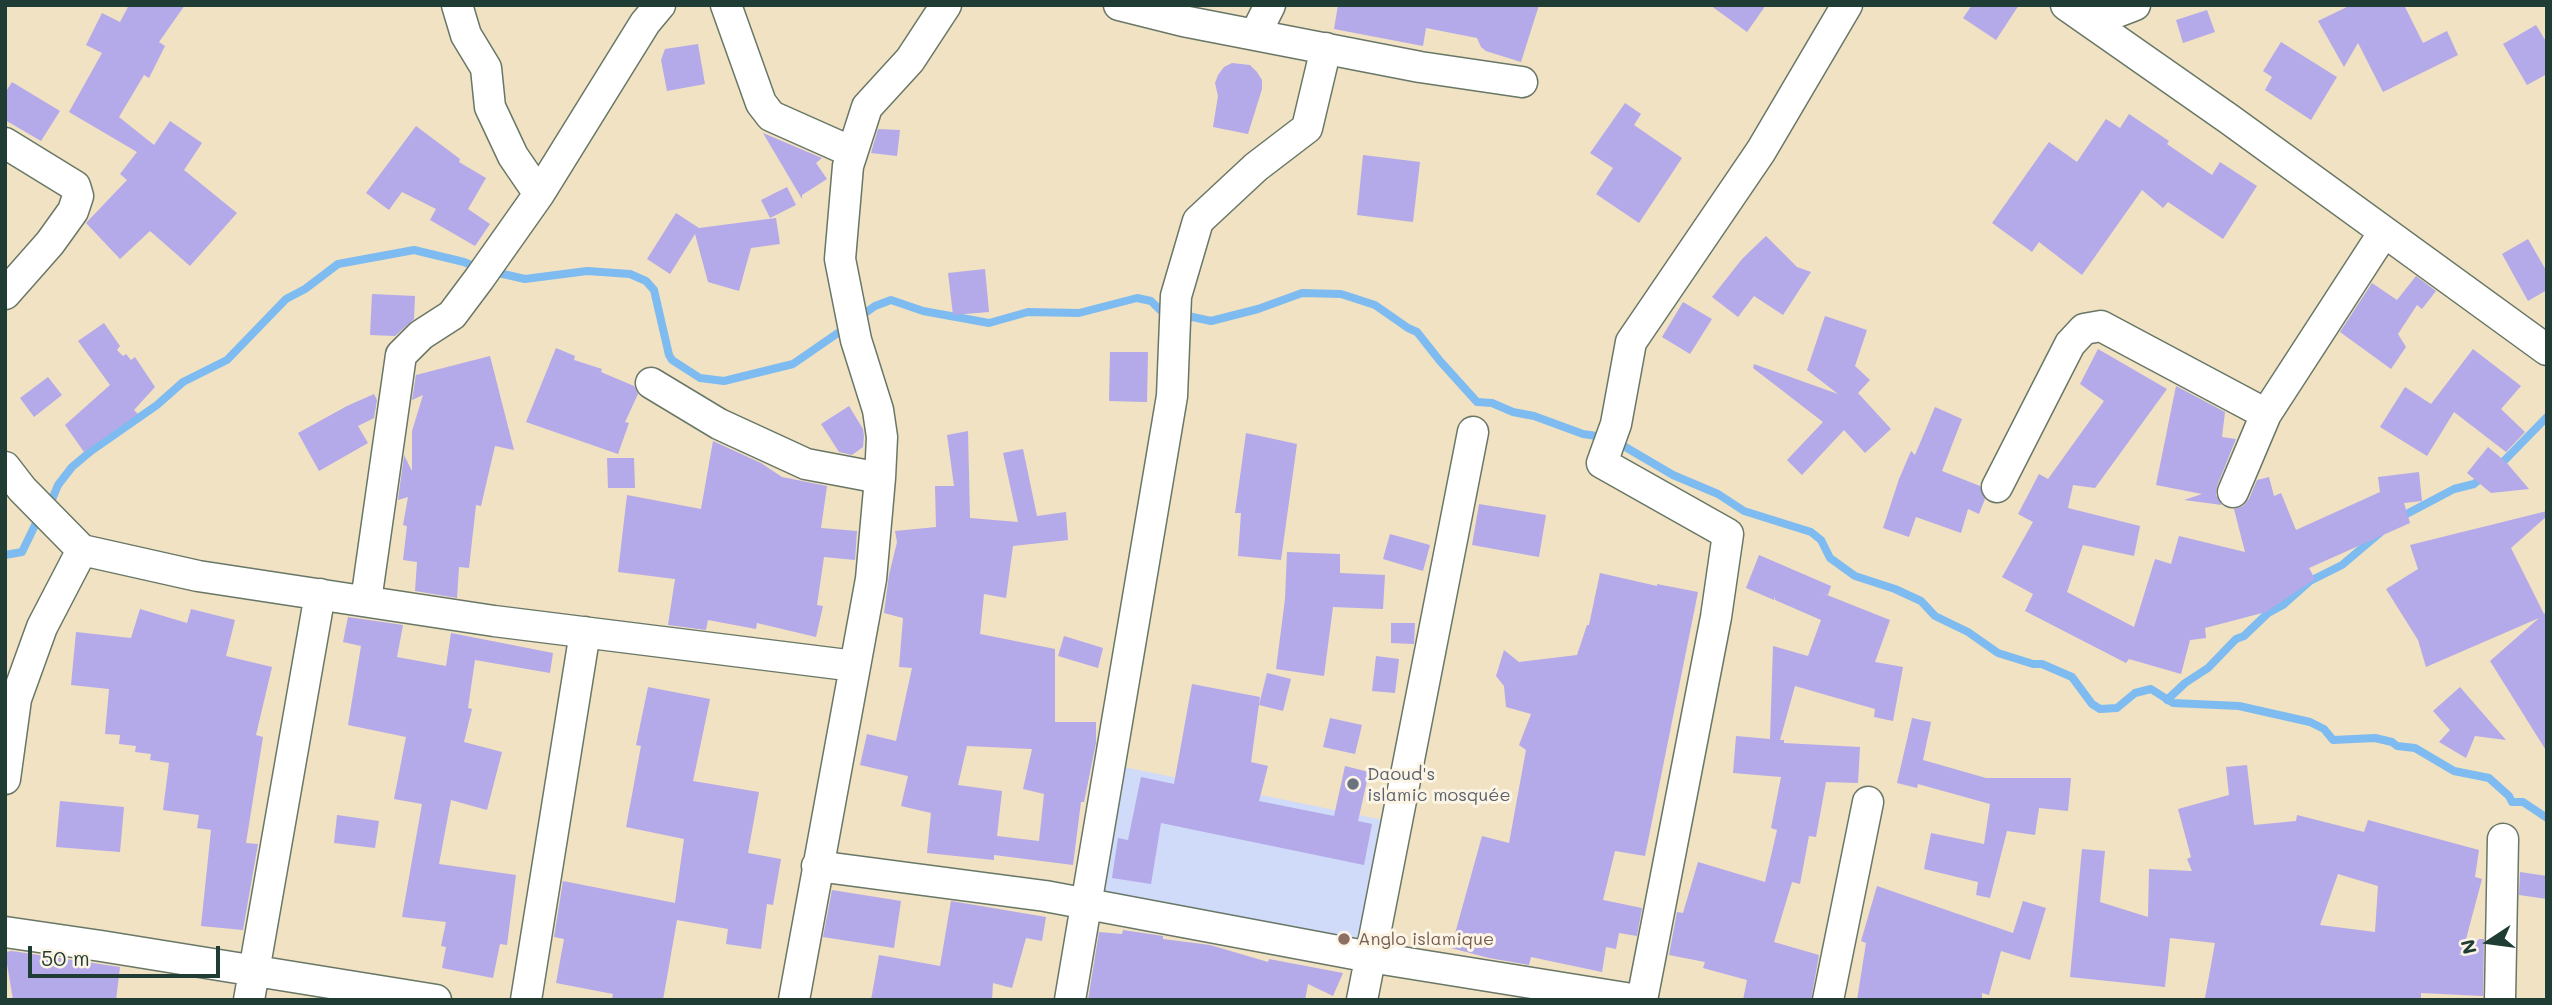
<!DOCTYPE html>
<html>
<head>
<meta charset="utf-8">
<style>
	body { margin:0 }
	#map { position:relative; width:2552px; height:1005px; overflow:hidden; background:#f0e2c3; font-family:Mali,sans-serif }
	canvas { display:block }
	.frame { position:absolute; inset:0; border:7px solid #1f3d34; pointer-events:none }
	.north { position:absolute; left:2454px; top:907px; width:70px; height:70px; -webkit-text-stroke:5px #fcf5e5; paint-order:stroke; rotate:257deg; font-size:19px; font-weight:700; line-height:28px; text-align:center; color:#1f3d34 }
	.north::after { content:''; display:block; margin:auto; width:24px; height:32px; background:#1f3d34; clip-path:polygon(50% 0,100% 100%,50% 72%,0 100%) }
	.scale { position:absolute; left:28px; top:946px; width:192px; height:32px; box-sizing:border-box; border:4px solid #1f3d34; border-top:0; padding-left:9px; font-size:21px; line-height:24px; white-space:nowrap; color:#1f3d34; -webkit-text-stroke:5px #fcf5e5; paint-order:stroke }
</style>
</head>
<body>
<div id="map">
<canvas width="2552" height="1005"></canvas>
<div class="frame"></div>
<div class="north">N</div>
<div class="scale">50 m</div>
</div>
<script>
const ctx = document.querySelector('canvas').getContext('2d');
ctx.lineJoin = 'round';
function fill(path, color) {
  ctx.fillStyle = color;
  ctx.fill(path, 'evenodd');
}
function toPath(rows) {
  const path = new Path2D();
  for (const r of rows) {
    path.moveTo(r[0], r[1]);
    for (let i = 2; i < r.length; i += 2) path.lineTo(r[i], r[i + 1]);
  }
  return path;
}
function stroke(path, color, width, dash) {
  ctx.strokeStyle = color;
  ctx.lineWidth = width;
  ctx.lineCap = dash ? 'butt' : 'round';
  ctx.setLineDash(dash || []);
  ctx.stroke(path);
}
function label(font, color, halo, rows, align = 'center') {
  ctx.font = font + ' Mali,sans-serif';
  ctx.lineWidth = 6;
  ctx.setLineDash([]);
  ctx.textBaseline = 'middle';
  ctx.strokeStyle = halo;
  ctx.fillStyle = color;
  for (const [text, x, y, turn = 0] of rows) {
    ctx.save();
    ctx.translate(x, y);
    ctx.rotate((+turn || 0) * Math.PI / 180);
    ctx.textAlign = isNaN(turn) ? turn : align;
    if (halo) ctx.strokeText(text, 0, 0);
    ctx.fillText(text, 0, 0);
    ctx.restore();
  }
}
const built = toPath([
	[1119,766,1383,820,1359,940,1099,891]
]);
const stream = toPath([
	[494,272,525,279,587,271,630,274,646,281,654,290,669,355,672,360,700,378,724,381,793,364,848,326],
	[858,318,875,306,891,300,923,311,989,323,1028,312,1079,313,1137,298,1151,301,1160,310,1211,321,1258,309,1302,293,1341,294,1375,305,1408,328,1417,332,1440,361,1477,402,1492,403,1513,412,1534,416,1583,434,1610,438,1673,475,1718,494,1744,511,1811,532,1821,540,1830,558,1855,576,1895,589,1921,601,1935,616,1968,632,1998,653,2033,664,2042,664,2072,677,2092,704,2100,709,2117,708,2135,693,2151,689,2173,703,2239,706,2310,722,2324,729,2333,740,2375,738,2392,742,2397,746,2415,748,2454,771,2489,778,2509,796,2512,802,2523,802,2547,818],
	[2498,467,2547,417],
	[2399,518,2454,489,2474,484,2484,476],
	[5,555,22,552,37,521,51,502,58,485,72,467,91,451,157,405,183,382,227,360,286,299,305,289,338,264,414,250,464,262,478,268],
	[2167,700,2185,683,2208,668,2236,639,2244,636,2268,613,2283,605,2310,581,2342,565,2381,532]
]);
const building = toPath([
	[129,5,185,5,159,42,165,46,149,78,144,75,119,117,154,145,170,121,202,143,184,170,237,213,190,266,150,231,120,259,86,223,127,180,120,174,137,152,69,112,102,53,86,45,102,13,120,22],
	[1338,5,1539,5,1521,62,1486,51,1481,47,1477,38,1426,28,1423,46,1334,29],
	[1710,5,1766,5,1747,32],
	[1972,5,2019,5,1996,40,1963,18],
	[2351,5,2404,5,2423,43,2447,31,2458,55,2383,92,2358,43,2344,67,2318,21],
	[2207,10,2215,32,2183,43,2176,20],
	[2536,25,2547,43,2547,74,2527,85,2503,44],
	[2281,42,2337,77,2311,120,2265,90,2272,77,2263,71],
	[698,44,705,84,667,91,661,60,665,49],
	[1232,63,1250,65,1257,72,1262,80,1262,89,1248,134,1213,127,1218,96,1215,83,1218,75,1224,67],
	[12,82,60,111,41,141,5,120,5,93],
	[1625,103,1641,114,1634,125,1682,158,1639,223,1596,194,1613,168,1590,153],
	[2129,114,2169,141,2167,144,2212,175,2220,162,2257,186,2223,239,2168,202,2163,208,2142,190,2082,275,2039,242,2032,252,1992,223,2049,142,2077,162,2106,119,2120,128],
	[416,126,460,159,459,162,486,178,468,209,490,224,475,246,430,220,436,209,402,192,389,210,366,193],
	[878,129,900,130,897,156,871,153],
	[763,133,822,158,816,163,827,179,802,195,802,199],
	[1363,155,1420,162,1413,222,1357,215],
	[787,187,796,205,770,218,761,200],
	[676,213,699,228,776,218,780,244,751,248,739,291,708,282,695,234,670,274,647,259],
	[1766,236,1797,267,1811,272,1783,315,1754,296,1738,317,1712,297,1742,259],
	[2528,239,2547,272,2547,290,2528,301,2502,254],
	[985,269,989,312,953,315,948,273],
	[2416,276,2436,291,2422,309,2417,305,2398,334,2406,347,2391,369,2340,332,2372,283,2397,300],
	[372,294,415,296,414,319,395,336,370,335],
	[1683,302,1712,319,1690,354,1662,337],
	[1825,316,1867,330,1855,366,1870,380,1858,393,1891,429,1865,453,1844,430,1802,475,1787,460,1823,422,1753,368,1754,364,1838,394,1807,370],
	[104,323,120,346,117,350,123,356,126,354,131,360,135,357,155,387,134,410,138,414,84,452,65,425,110,385,78,341],
	[556,348,575,356,574,360,602,369,601,372,634,386,638,394,625,422,629,423,618,454,526,422],
	[2098,349,2167,389,2095,488,2073,485,2068,508,2140,526,2134,556,2083,545,2067,592,2134,627,2155,559,2171,564,2179,536,2245,552,2234,509,2243,506,2249,499,2257,480,2269,477,2274,496,2281,493,2296,530,2380,492,2378,477,2419,472,2422,501,2404,503,2410,523,2309,568,2315,579,2266,612,2205,628,2206,638,2190,640,2181,674,2129,659,2126,663,2025,611,2033,594,2002,577,2033,522,2018,514,2039,474,2048,479,2104,401,2080,384],
	[2473,349,2521,386,2501,409,2525,432,2506,452,2454,412,2427,456,2380,427,2405,387,2431,404],
	[1110,352,1148,352,1147,402,1109,401],
	[490,356,514,450,495,446,481,506,476,505,469,568,459,567,457,598,415,591,417,562,403,560,407,526,403,525,408,497,398,500,404,455,412,471,412,431,423,395,412,400,416,375],
	[48,377,62,395,34,417,20,398],
	[2176,386,2225,412,2222,437,2236,439,2217,486,2216,495,2222,505,2184,500,2202,494,2156,485],
	[374,394,377,400,374,418,358,426,368,443,319,471,298,433,347,406],
	[849,406,863,429,864,436,863,447,852,455,839,452,821,424],
	[1935,407,1962,419,1942,471,1980,486,1985,499,1979,514,1968,509,1961,533,1916,517,1909,537,1883,528,1899,479,1911,451,1915,455],
	[968,431,970,518,1018,522,1003,453,1023,449,1037,516,1066,512,1068,540,1013,546,1006,598,984,594,980,634,1055,649,1055,722,1096,722,1096,743,1084,802,1081,802,1073,865,994,855,994,860,927,853,931,813,901,806,908,776,860,765,867,734,896,741,912,668,899,667,903,618,884,613,889,575,897,542,895,531,936,527,935,486,954,486,947,435],
	[967,746,1032,749,1023,789,1044,794,1039,841,997,836,1002,791,958,785],
	[1246,433,1297,444,1281,560,1238,556,1241,513,1235,513],
	[713,441,761,463,782,477,827,486,821,528,857,531,855,560,824,557,817,605,823,606,816,637,757,623,756,629,708,620,706,630,668,625,675,579,618,572,627,495,701,509],
	[2488,447,2506,462,2529,489,2491,493,2467,473],
	[607,458,634,458,635,488,608,488],
	[1479,504,1546,515,1539,557,1472,545],
	[2547,511,2547,516,2511,548,2544,614,2547,612,2547,752,2490,661,2539,618,2426,667,2418,640,2386,589,2418,569,2410,545],
	[1390,534,1430,545,1423,571,1383,559],
	[1287,552,1340,554,1340,573,1385,575,1383,609,1333,607,1324,676,1276,669,1285,599],
	[1759,555,1831,586,1828,595,1822,593,1890,620,1875,662,1903,667,1893,721,1874,717,1875,709,1795,686,1780,740,1784,740,1784,743,1860,747,1858,783,1826,782,1816,837,1809,836,1800,884,1792,882,1774,942,1819,955,1811,1000,1743,1000,1747,980,1703,968,1705,962,1669,955,1677,912,1683,913,1698,862,1765,882,1777,830,1771,828,1781,777,1733,773,1736,736,1770,739,1773,646,1808,656,1821,620,1775,600,1775,596,1774,600,1746,588],
	[1600,573,1657,586,1657,584,1698,592,1645,856,1615,851,1603,900,1642,908,1637,936,1619,933,1616,949,1606,947,1602,972,1531,957,1529,965,1489,958,1451,948,1482,836,1509,843,1526,750,1519,745,1531,714,1506,707,1504,686,1496,676,1504,650,1519,662,1577,655,1587,625,1589,625],
	[140,609,187,623,191,609,235,620,226,656,272,667,256,735,263,737,246,843,258,844,243,930,201,926,211,830,197,828,199,815,163,810,169,763,150,760,151,754,135,752,136,746,119,744,120,735,105,734,109,689,71,685,76,632,131,638],
	[348,617,403,625,397,657,446,666,451,633,553,653,550,673,475,660,468,708,472,709,464,742,502,752,487,810,451,800,439,864,516,875,507,945,500,944,493,978,442,968,446,947,441,946,446,922,402,917,422,804,394,799,406,737,348,725,361,646,343,642],
	[1391,623,1415,623,1414,644,1391,643],
	[1064,636,1103,648,1098,668,1058,656],
	[1376,656,1399,659,1395,693,1372,691],
	[1267,673,1291,679,1283,711,1259,705],
	[1192,684,1260,697,1251,762,1268,766,1259,801,1334,816,1345,766,1369,772,1358,821,1372,824,1364,865,1161,823,1151,884,1112,878,1118,838,1128,840,1141,777,1174,784],
	[648,687,710,699,693,781,759,792,748,853,781,859,773,905,767,904,761,949,726,944,728,929,677,920,663,1000,612,1000,613,994,556,983,564,939,554,937,563,881,675,903,684,839,626,827,641,746,636,745],
	[2460,687,2506,740,2475,736,2466,758,2439,742,2450,730,2433,711],
	[1330,718,1362,725,1355,754,1323,747],
	[1912,718,1931,722,1923,760,1986,778,2071,778,2068,811,2039,808,2035,835,2007,831,1990,898,1976,895,1978,882,1924,869,1931,833,1984,844,1990,804,1918,784,1917,788,1897,783],
	[2247,765,2254,825,2296,821,2297,815,2364,832,2368,820,2479,850,2475,877,2482,879,2466,939,2484,939,2483,996,2421,993,2421,1000,2218,1000,2205,998,2215,943,2170,938,2165,987,2070,977,2082,849,2105,851,2100,902,2148,917,2149,869,2192,871,2187,859,2191,857,2178,809,2229,795,2226,767],
	[2338,874,2378,886,2375,932,2320,925],
	[60,801,124,807,120,852,56,847],
	[337,815,379,821,375,848,334,843],
	[2520,872,2547,876,2547,899,2519,895],
	[1877,886,2013,933,2023,901,2046,908,2030,960,2001,951,1989,995,1982,993,1982,1000,1857,1000,1866,943,1861,941],
	[832,890,901,901,894,948,823,937],
	[951,901,1046,917,1042,941,1026,938,1012,988,993,983,992,1000,871,1000,879,955,940,966],
	[1123,930,1163,936,1163,939,1210,945,1268,962,1269,959,1343,973,1333,996,1308,984,1305,1000,1088,1000,1099,932,1122,934],
	[12,951,120,967,116,1000,13,1000,5,952]
]);
const street = toPath([
	[457,5,466,35,486,68,490,107,513,156,539,194],
	[726,5,761,103,771,116,852,152],
	[1119,5,1183,21,1420,67,1522,82],
	[2066,5,2229,119,2547,350],
	[2091,22,2135,5],
	[1256,33,1270,5],
	[5,143,75,186,78,196,73,211,50,243,5,294],
	[651,383,719,424,806,464,880,478],
	[5,467,22,489,82,550,198,576,494,621,855,666],
	[1997,487,2070,344,2084,329,2101,326,2266,414],
	[2233,492,2266,414,2384,232],
	[366,601,401,355,421,335,452,315,479,279,539,194,645,23,660,5],
	[5,779,16,699,42,627,82,550],
	[817,866,1045,896,1370,957,1638,1000],
	[5,932,101,946,436,1000],
	[249,1000,320,594],
	[526,1000,585,632],
	[794,1000,871,579,880,478,882,437,878,410,856,340,840,259,848,166,867,107,910,60,946,5],
	[1070,1000,1172,396,1176,296,1198,221,1256,167,1307,128,1326,48],
	[1362,1000,1473,432],
	[1642,1000,1716,617,1728,534,1602,463,1616,424,1631,342,1761,151,1847,5],
	[1828,1000,1868,802],
	[2500,1000,2503,839]
]);
const markers = [
	[1353,784,7,"#6b7280"],
	[1344,939,7,"#8d6e63"]
];
const worshipNames = [
	["Daoud's",1367,774],
	["islamic mosquée",1367,795]
];
const educationNames = [
	["Anglo islamique",1358,939]
];
fill(built, '#d0daf9');
stroke(stream, '#7ebbf1', 8);
fill(building, '#b4a9e9');
stroke(street, '#687766', 33);
stroke(street, '#fff', 30);
for (const [x, y, r, color] of markers) {
  const dot = new Path2D();
  dot.arc(x, y, r, 0, 2 * Math.PI);
  ctx.fillStyle = color;
  ctx.fill(dot);
  stroke(dot, '#fcf5e5', 2.5);
}
label('18px', '#5b616d', '#fcf5e5', worshipNames, 'left');
label('18px', '#785e54', '#fcf5e5', educationNames, 'left');
</script>
</body>
</html>
